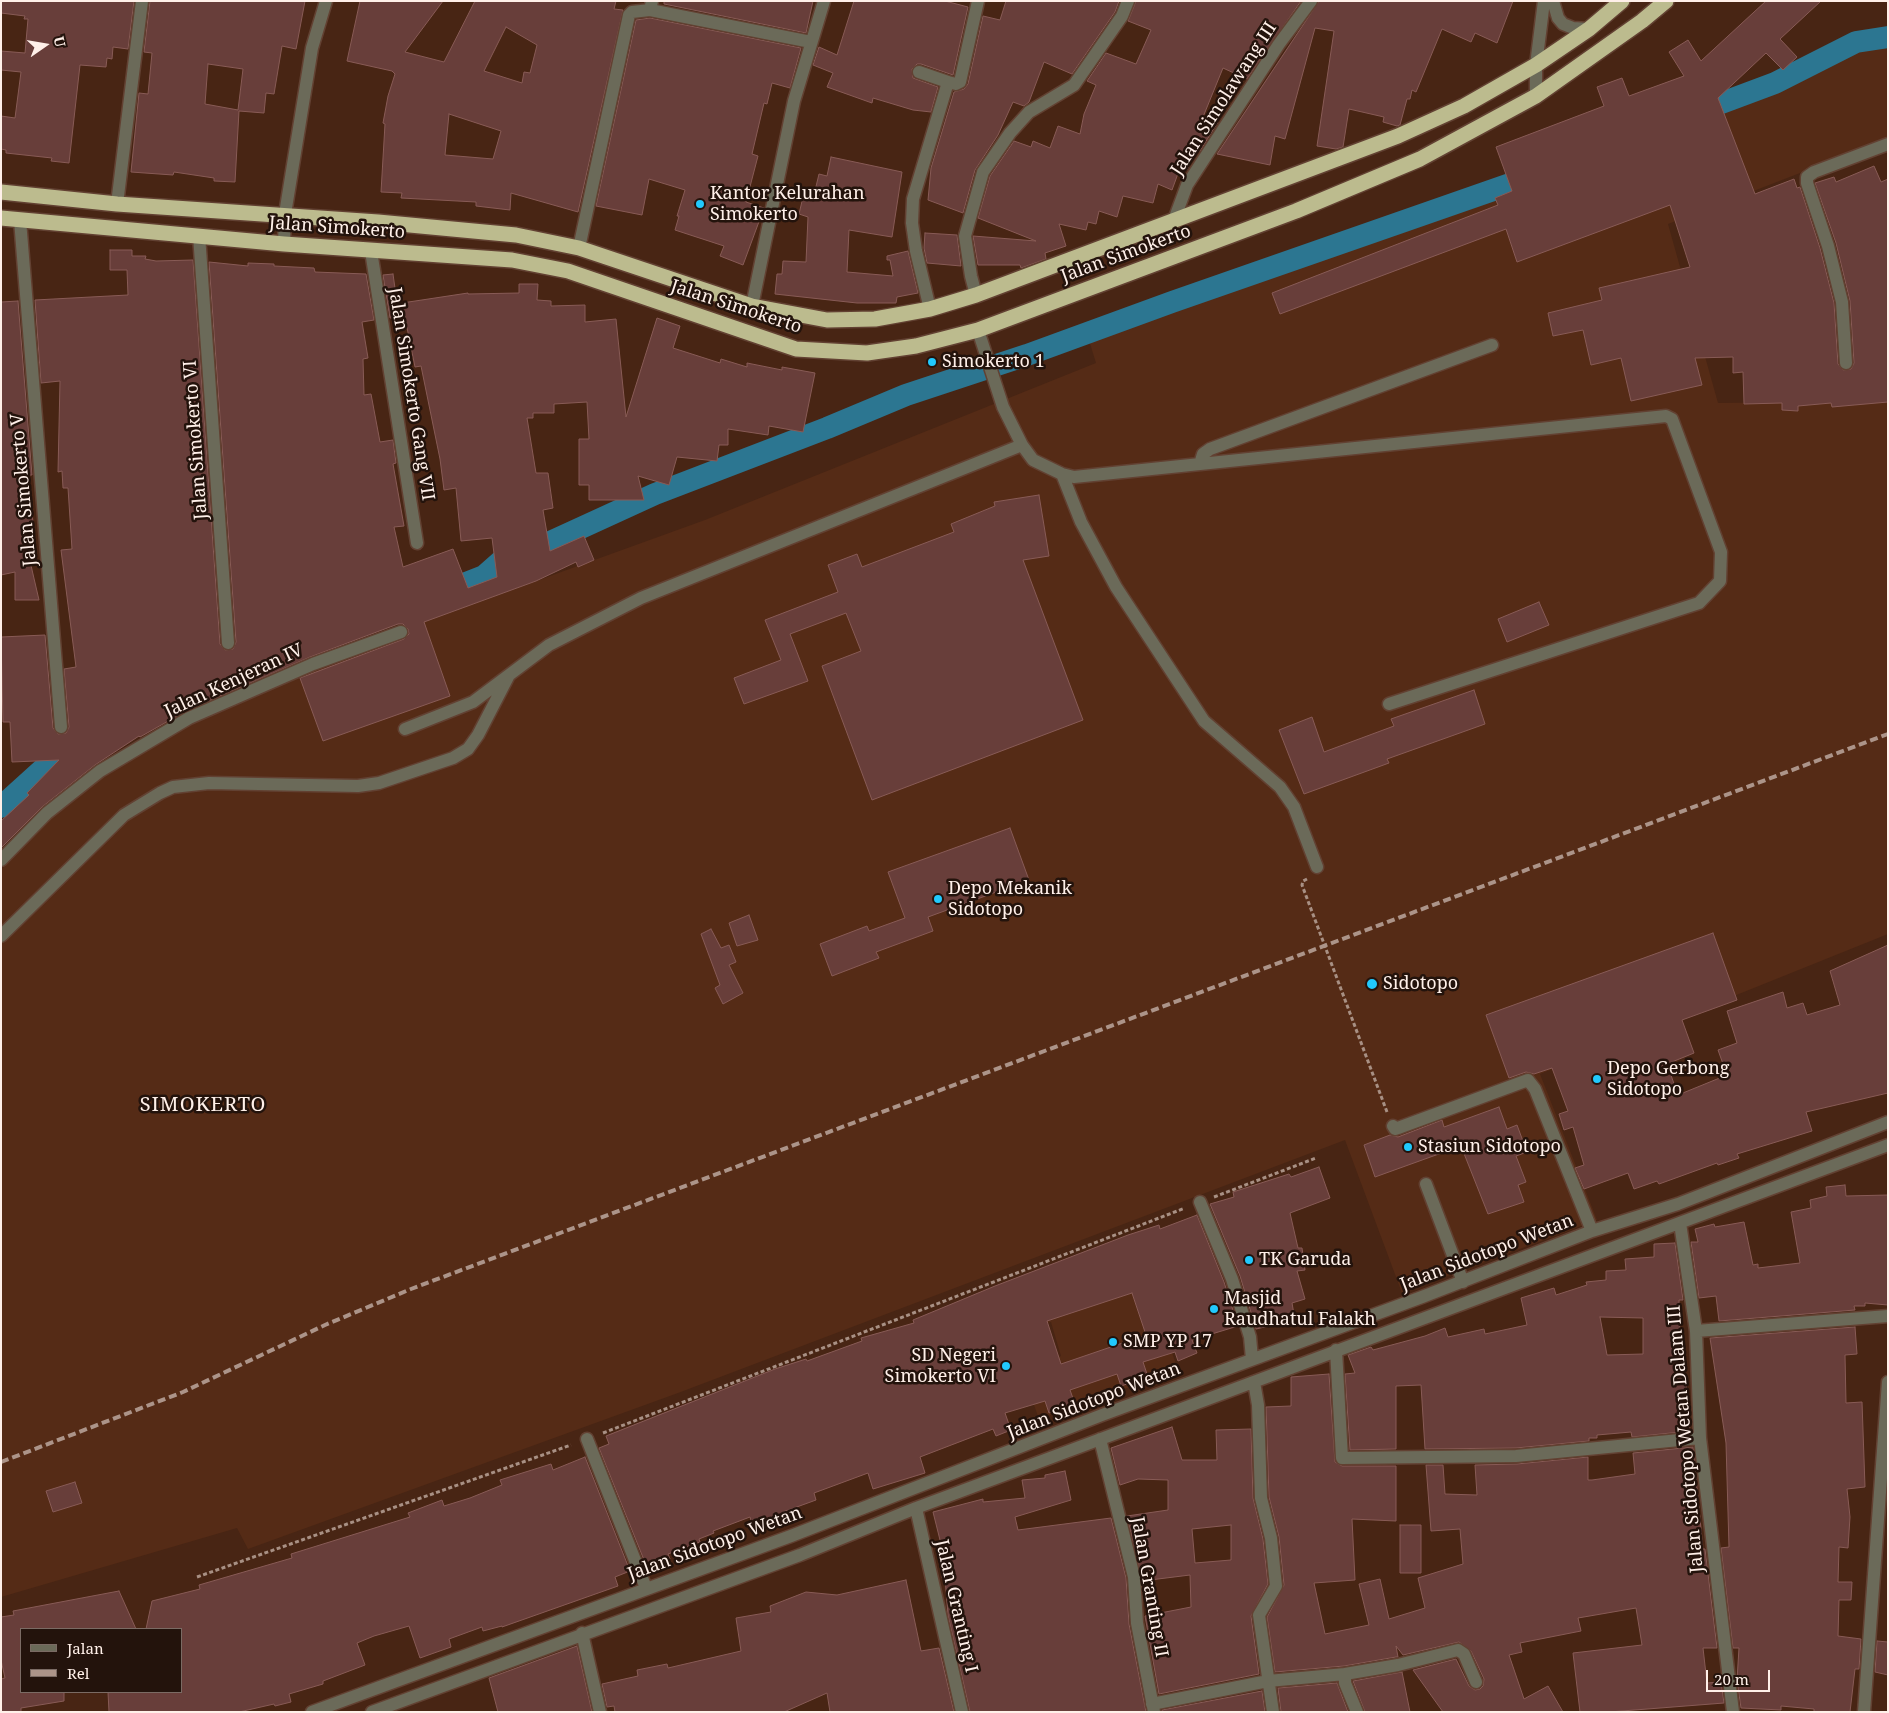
<!DOCTYPE html>
<html>
<head>
<meta charset="utf-8">
<style>
	body { margin:0 }
	#map { position:relative; width:1889px; height:1713px; overflow:hidden; background:#482514; font-family:"Noto Serif",serif }
	canvas { display:block }
	.frame { position:absolute; inset:0; border:2px solid #fff0e9; pointer-events:none }
	.legend { position:absolute; left:20px; top:1628px; width:162px; height:65px; box-sizing:border-box; background:#23130c; border:1px solid #7b6b64; margin:0; padding:6px 9px; list-style:none; font-size:15px; color:#fff0e9 }
	.legend li { display:flex; align-items:center; gap:10px; height:25px }
	.legend b { width:25px; border:1px solid #7b6b64 }
	.north { position:absolute; left:20px; top:20px; width:50px; height:50px; -webkit-text-stroke:4px #23130c; paint-order:stroke; rotate:77deg; font-size:14px; font-weight:700; line-height:20px; text-align:center; color:#fff0e9 }
	.north::after { content:''; display:block; margin:auto; width:18px; height:22px; background:#fff0e9; clip-path:polygon(50% 0,100% 100%,50% 72%,0 100%) }
	.scale { position:absolute; left:1706px; top:1670px; width:64px; height:22px; box-sizing:border-box; border:2px solid #fff0e9; border-top:0; padding-left:6px; font-size:15px; line-height:18px; white-space:nowrap; color:#fff0e9; -webkit-text-stroke:4px #23130c; paint-order:stroke }
</style>
</head>
<body>
<div id="map">
<canvas width="1889" height="1713"></canvas>
<div class="frame"></div>
<ul class="legend">
<li><b style="height:6px;background:#6b6a59"></b>Jalan</li>
<li><b style="height:6px;background:#ac9489"></b>Rel</li>
</ul>
<div class="north">U</div>
<div class="scale">20 m</div>
</div>
<script>
const ctx = document.querySelector('canvas').getContext('2d');
ctx.lineJoin = 'round';
function fill(path, color) {
  ctx.fillStyle = color;
  ctx.fill(path, 'evenodd');
}
function toPath(rows) {
  const path = new Path2D();
  for (const r of rows) {
    path.moveTo(r[0], r[1]);
    for (let i = 2; i < r.length; i += 2) path.lineTo(r[i], r[i + 1]);
  }
  return path;
}
function stroke(path, color, width, dash) {
  ctx.strokeStyle = color;
  ctx.lineWidth = width;
  ctx.lineCap = dash ? 'butt' : 'round';
  ctx.setLineDash(dash || []);
  ctx.stroke(path);
}
function label(font, color, halo, rows, align = 'center') {
  ctx.font = font + ' "Noto Serif",serif';
  ctx.lineWidth = 5;
  ctx.setLineDash([]);
  ctx.textBaseline = 'middle';
  ctx.strokeStyle = halo;
  ctx.fillStyle = color;
  for (const [text, x, y, turn = 0] of rows) {
    ctx.save();
    ctx.translate(x, y);
    ctx.rotate((+turn || 0) * Math.PI / 180);
    ctx.textAlign = isNaN(turn) ? turn : align;
    if (halo) ctx.strokeText(text, 0, 0);
    ctx.fillText(text, 0, 0);
    ctx.restore();
  }
}
const built = toPath([
	[1888,29,1888,139,1668,224,1718,403,1888,401,1888,934,1540,1074,1597,1220,1402,1293,1345,1140,678,1393,248,1549,237,1528,1,1597,1,870,59,803,145,741,304,665,705,520,1096,363,1088,337],
	[1134,1244,1178,1370,1039,1419,1022,1371,1061,1356,1051,1322,1033,1327]
]);
const canal = toPath([
	[1692,114,1775,83,1856,42,1888,37],
	[438,594,484,576,501,561,548,543,655,494,827,428,906,395,1027,355,1172,302,1539,174],
	[1,807,74,741]
]);
const building = toPath([
	[1,1,134,1,128,49,113,47,112,59,107,58,106,67,80,65,69,163,51,161,52,158,6,153,6,150,1,149,1,116,15,118,21,72,1,70,1,51,25,53,28,19,24,19,25,16,1,13,1,1],
	[150,1,305,1,296,49,282,46,274,94,266,93,264,113,239,111,235,182,214,181,214,178,174,172,173,175,131,172,139,93,148,94,152,53,144,52,150,1],
	[208,64,243,69,238,110,205,104,208,64],
	[360,1,443,1,405,52,444,62,475,1,616,1,614,9,623,10,578,212,511,193,510,210,476,206,476,202,401,198,402,193,381,192,385,124,383,123,388,96,395,74,392,71,347,61,360,1],
	[506,27,537,45,530,73,524,72,522,83,484,71,506,27],
	[449,114,501,131,493,159,445,155,449,114],
	[664,1,813,1,806,33,664,4,664,1],
	[854,1,945,1,968,7,953,75,921,64,917,64,912,69,913,78,938,87,931,112,913,110,873,98,872,103,827,87,833,73,813,65,819,47,837,55,854,1],
	[1006,1,1119,1,1115,12,1072,74,1044,62,1029,102,1024,106,1013,102,998,135,975,170,963,213,928,200,931,168,954,92,964,89,968,84,983,16,1000,20,1006,1],
	[1136,1,1301,1,1247,79,1223,68,1203,117,1218,122,1200,151,1196,150,1187,170,1180,168,1172,190,1158,184,1153,203,1123,196,1117,217,1099,211,1096,224,1088,222,1086,230,1059,224,1066,246,1045,253,1046,259,1021,268,1020,265,978,265,973,236,1036,241,978,218,990,176,1014,141,1031,147,1033,141,1050,148,1058,126,1080,134,1084,114,1096,85,1087,81,1106,53,1136,64,1151,30,1128,21,1136,1],
	[1319,1,1513,1,1497,43,1475,33,1471,42,1442,29,1416,92,1412,90,1410,99,1407,99,1400,125,1397,126,1383,122,1384,117,1349,109,1343,147,1336,149,1317,146,1334,31,1315,28,1285,139,1275,136,1270,165,1217,154,1319,1],
	[1766,1,1821,1,1780,39,1797,57,1783,70,1766,53,1718,98,1755,194,1794,179,1797,188,1800,187,1820,248,1834,303,1838,364,1843,370,1851,369,1854,363,1850,301,1836,243,1815,183,1834,177,1836,182,1874,166,1881,182,1888,179,1888,402,1832,407,1831,403,1798,406,1798,411,1782,410,1782,403,1744,404,1743,372,1733,373,1733,357,1695,358,1702,385,1631,401,1621,358,1591,365,1583,330,1553,336,1548,313,1602,300,1599,288,1690,267,1670,205,1517,262,1506,229,1280,314,1272,293,1498,205,1495,198,1512,191,1496,147,1604,106,1597,87,1622,78,1629,96,1684,76,1669,52,1688,40,1701,61,1766,1],
	[650,18,801,48,790,88,772,83,767,104,764,103,752,154,758,156,746,202,764,208,743,265,720,256,724,246,675,230,679,216,677,216,685,190,649,179,642,215,596,206,636,20,650,18],
	[831,157,902,172,892,237,849,230,847,272,893,276,890,260,887,260,887,256,908,251,918,293,897,297,896,303,857,303,775,294,777,274,782,274,783,261,806,262,808,217,799,214,803,197,813,199,819,174,827,176,831,157],
	[925,233,957,235,961,266,927,263,924,248,925,233],
	[110,250,132,250,132,256,146,256,145,259,156,261,193,260,220,644,225,650,233,649,236,642,209,262,248,266,248,263,274,264,274,266,314,268,315,272,366,274,374,320,362,322,368,358,363,359,364,395,371,394,380,442,393,440,396,463,393,464,404,526,394,527,403,567,453,549,468,588,497,577,492,538,461,541,456,488,444,490,440,459,421,366,415,367,402,303,468,293,468,294,519,293,519,284,538,284,537,300,551,301,551,306,585,305,585,322,616,319,626,417,657,318,680,326,673,348,720,363,721,359,747,367,747,363,782,370,782,367,815,373,803,432,769,426,768,435,728,429,728,445,719,445,717,461,677,457,669,485,638,476,644,500,589,500,589,485,579,485,579,439,589,439,587,402,554,404,554,413,533,413,533,418,527,418,536,473,548,473,553,508,543,510,550,551,584,536,594,560,578,567,576,562,536,581,424,622,450,696,323,741,300,678,404,639,409,634,408,629,403,624,398,624,310,657,186,711,140,737,139,736,95,765,42,807,1,848,1,821,29,795,27,793,59,760,12,762,10,722,3,722,1,637,45,635,53,728,58,734,66,733,69,727,64,669,76,667,61,550,72,549,68,488,63,488,62,471,58,472,60,381,41,383,35,300,128,295,127,270,110,270,110,250],
	[393,274,399,317,390,318,383,275,393,274],
	[18,301,32,475,27,475,34,530,23,531,39,600,15,600,15,572,1,575,1,302,18,301],
	[1039,495,1049,556,1023,560,1083,720,872,800,822,666,861,651,846,613,790,634,808,681,744,704,734,678,781,660,765,620,838,592,828,565,857,554,862,567,954,532,951,524,995,506,994,502,1039,495],
	[1539,602,1549,625,1507,642,1498,619,1539,602],
	[1474,690,1485,724,1387,759,1389,763,1304,794,1279,730,1312,717,1324,752,1394,726,1391,719,1474,690],
	[1010,828,1029,880,928,917,933,931,876,952,879,958,832,976,820,944,867,926,869,931,905,918,888,872,1010,828],
	[749,915,758,940,737,946,729,923,749,915],
	[711,929,721,948,729,945,736,962,729,965,743,993,723,1004,715,988,720,985,701,934,711,929],
	[1713,933,1737,1000,1682,1020,1694,1053,1667,1064,1678,1095,1727,1075,1718,1050,1737,1043,1727,1011,1783,992,1787,1008,1803,1003,1807,1015,1840,1005,1830,971,1888,945,1888,1093,1806,1112,1812,1131,1737,1154,1739,1158,1718,1165,1717,1163,1659,1184,1657,1181,1634,1189,1628,1173,1584,1189,1575,1168,1584,1165,1573,1127,1564,1130,1559,1114,1568,1111,1552,1068,1534,1074,1526,1072,1509,1078,1486,1015,1713,933],
	[1499,1107,1507,1129,1517,1125,1527,1152,1516,1156,1526,1182,1518,1185,1524,1202,1488,1214,1461,1146,1375,1177,1364,1145,1390,1135,1398,1137,1442,1120,1444,1127,1499,1107],
	[1319,1167,1330,1198,1290,1213,1298,1248,1302,1248,1305,1270,1297,1271,1305,1299,1292,1303,1295,1320,1256,1329,1240,1276,1210,1204,1234,1197,1233,1192,1289,1174,1291,1177,1319,1167],
	[1845,1185,1846,1196,1888,1195,1888,1305,1865,1303,1865,1306,1854,1306,1855,1310,1719,1321,1716,1296,1699,1298,1691,1242,1698,1242,1695,1229,1714,1224,1715,1227,1744,1222,1753,1265,1758,1264,1758,1268,1800,1263,1791,1212,1811,1208,1810,1200,1827,1196,1826,1187,1845,1185],
	[1197,1215,1224,1282,1238,1326,1192,1340,1197,1353,1178,1361,1175,1352,1143,1362,1148,1377,1121,1386,1117,1374,1070,1390,1075,1404,1049,1413,1045,1401,1005,1413,1011,1430,996,1436,993,1429,920,1457,925,1473,873,1489,868,1473,814,1493,816,1500,783,1512,784,1514,752,1524,750,1517,713,1531,714,1533,699,1539,700,1542,668,1554,670,1559,654,1565,653,1562,646,1565,599,1448,609,1444,606,1436,775,1369,806,1359,807,1361,862,1341,861,1338,914,1323,913,1320,995,1286,1128,1235,1159,1225,1160,1229,1197,1215],
	[1132,1293,1146,1335,1061,1364,1047,1321,1132,1293],
	[1675,1243,1683,1300,1679,1300,1680,1336,1682,1336,1690,1431,1632,1437,1631,1432,1597,1435,1597,1438,1589,1438,1589,1441,1516,1448,1425,1449,1421,1385,1396,1386,1396,1449,1350,1450,1345,1374,1355,1373,1348,1355,1371,1347,1373,1350,1425,1336,1445,1328,1448,1337,1484,1329,1485,1334,1527,1325,1521,1298,1554,1288,1556,1295,1587,1285,1586,1282,1606,1280,1606,1271,1626,1270,1625,1259,1654,1257,1654,1244,1675,1243],
	[1600,1317,1643,1318,1643,1354,1607,1355,1600,1317],
	[1855,1327,1857,1354,1845,1355,1846,1403,1862,1402,1865,1487,1847,1489,1850,1517,1848,1548,1839,1547,1838,1582,1852,1582,1851,1600,1839,1600,1838,1636,1861,1639,1859,1669,1855,1669,1850,1712,1814,1712,1814,1709,1781,1706,1781,1710,1741,1708,1737,1680,1739,1648,1733,1648,1721,1548,1729,1547,1726,1443,1710,1338,1855,1327],
	[1329,1374,1335,1462,1342,1466,1396,1466,1396,1521,1352,1519,1355,1580,1314,1583,1325,1634,1369,1625,1359,1584,1380,1579,1389,1619,1425,1608,1418,1578,1463,1564,1460,1529,1431,1531,1426,1465,1443,1465,1445,1494,1477,1495,1475,1465,1517,1464,1588,1457,1588,1480,1592,1480,1635,1474,1633,1453,1693,1447,1703,1549,1705,1549,1717,1648,1703,1648,1707,1683,1721,1682,1724,1703,1609,1712,1580,1712,1573,1653,1642,1645,1636,1608,1578,1618,1581,1631,1520,1643,1522,1652,1509,1655,1524,1699,1548,1686,1563,1712,1443,1712,1413,1670,1456,1659,1469,1686,1475,1690,1480,1689,1483,1686,1484,1679,1471,1651,1459,1642,1403,1655,1396,1646,1398,1657,1396,1657,1344,1666,1275,1672,1267,1617,1284,1585,1279,1537,1269,1497,1266,1407,1291,1406,1291,1377,1329,1374],
	[1172,1427,1182,1460,1217,1460,1216,1430,1251,1429,1253,1498,1263,1539,1268,1584,1251,1616,1259,1674,1159,1694,1145,1616,1191,1607,1190,1575,1142,1581,1127,1516,1168,1510,1168,1480,1138,1479,1120,1485,1111,1448,1172,1427],
	[1231,1525,1231,1560,1195,1563,1192,1529,1231,1525],
	[585,1457,630,1571,615,1577,618,1586,502,1627,502,1626,483,1631,482,1627,449,1639,451,1647,420,1658,409,1626,374,1636,357,1643,365,1665,323,1681,323,1684,289,1694,291,1702,275,1706,274,1704,239,1712,109,1712,108,1692,181,1692,181,1629,146,1629,152,1601,200,1589,199,1585,292,1558,291,1554,410,1517,408,1513,442,1500,444,1506,470,1498,502,1485,500,1480,551,1464,553,1470,585,1457],
	[1065,1471,1071,1500,1015,1517,1018,1530,1111,1518,1126,1578,1129,1624,1146,1712,970,1712,948,1615,945,1578,942,1578,941,1544,933,1512,983,1499,983,1502,1025,1498,1022,1480,1045,1478,1045,1475,1065,1471],
	[75,1482,82,1503,53,1512,46,1491,75,1482],
	[1400,1525,1421,1525,1421,1573,1400,1573,1400,1525],
	[906,1580,921,1651,939,1648,954,1712,830,1712,827,1693,784,1712,615,1712,614,1706,607,1707,602,1684,638,1676,637,1670,667,1664,668,1668,741,1651,736,1618,771,1612,770,1606,806,1592,837,1595,906,1580],
	[119,1591,136,1629,21,1629,21,1692,64,1692,64,1701,21,1708,21,1712,1,1712,1,1679,5,1678,1,1660,1,1617,14,1615,13,1611,119,1591],
	[1877,1641,1888,1642,1888,1675,1875,1672,1877,1641],
	[577,1646,592,1712,498,1712,489,1678,577,1646],
	[1402,1672,1410,1712,1365,1712,1353,1681,1402,1672],
	[1337,1683,1348,1712,1281,1712,1278,1688,1337,1683],
	[1262,1691,1265,1712,1162,1712,1162,1710,1262,1691]
]);
const path = toPath([
	[1307,879,1303,881,1302,885,1387,1112],
	[1214,1197,1316,1158],
	[603,1433,1185,1208],
	[197,1577,571,1445]
]);
const minor = toPath([
	[652,1,650,10,811,42],
	[1553,1,1558,18,1563,24,1573,28,1589,29],
	[919,72,948,82],
	[1536,96,1536,65,1544,1],
	[117,204,142,1],
	[20,220,61,727],
	[1174,220,1187,185,1279,44,1311,1],
	[199,235,228,643],
	[284,244,285,214,312,48,326,1],
	[579,248,629,15,632,12,650,10],
	[371,251,417,543],
	[976,295,971,276,965,236,983,172,1010,133,1029,112,1074,85,1122,16,1128,1],
	[752,306,794,101,824,1],
	[930,309,916,251,912,223,913,199,948,82,956,84,960,82,978,1],
	[978,330,1003,407,1022,445,1033,460,1062,474,1074,477,1666,416,1672,419,1721,552,1720,581,1699,603,1389,704],
	[1846,363,1842,302,1828,246,1807,183,1807,177,1814,172,1888,144],
	[1200,464,1203,454,1210,449,1492,345],
	[1062,474,1081,522,1116,587,1204,721,1280,787,1294,807,1317,867],
	[405,729,473,702,549,645,641,598,1022,445],
	[1,860,47,813,100,771,189,718,313,664,401,632],
	[1,936,124,815,160,793,173,787,209,783,358,786,379,783,453,758,468,749,478,735,508,677],
	[1393,1126,1395,1129,1398,1128,1528,1080,1535,1089,1592,1231],
	[1426,1184,1463,1282],
	[1200,1202,1232,1279,1250,1337,1252,1359],
	[1680,1223,1696,1331,1700,1438,1733,1712],
	[1696,1331,1888,1316],
	[1336,1350,1342,1458,1516,1456,1700,1438],
	[1254,1382,1258,1405,1261,1498,1271,1538,1276,1586,1259,1615,1273,1712],
	[587,1439,646,1588],
	[1100,1439,1134,1577,1137,1623,1154,1712],
	[916,1508,962,1712],
	[582,1633,600,1712],
	[1152,1704,1268,1681,1345,1674],
	[312,1712,791,1536,1102,1415,1422,1297,1592,1231,1678,1204,1888,1122],
	[372,1712,800,1555,916,1508,1888,1145],
	[1357,1712,1345,1683,1345,1674,1398,1665,1458,1650,1464,1654,1476,1682],
	[1864,1712,1888,1382]
]);
const highway = toPath([
	[1,192,117,204,378,222,516,235,579,248,752,306,827,320,875,319,930,309,976,295,1398,136,1464,106,1536,65,1589,29,1622,1],
	[1,218,284,244,512,260,568,271,796,349,867,353,916,346,978,330,1296,211,1420,159,1536,96,1642,21,1666,1]
]);
const rail = toPath([
	[1,1462,183,1392,325,1325,411,1289,1888,734]
]);
const markers = [
	[700,204,5,"#21c9fd"],
	[932,362,5,"#21c9fd"],
	[938,899,5,"#21c9fd"],
	[1372,984,6,"#21c9fd"],
	[1597,1079,5,"#21c9fd"],
	[1408,1147,5,"#21c9fd"],
	[1249,1260,5,"#21c9fd"],
	[1214,1309,5,"#21c9fd"],
	[1113,1342,5,"#21c9fd"],
	[1006,1366,5,"#21c9fd"]
];
const streetNames = [
	["Jalan Simolawang III",1224,99,-57],
	["Jalan Simokerto",337,228,4],
	["Jalan Simokerto",1126,254,-20],
	["Jalan Simokerto",736,307,18],
	["Jalan Simokerto Gang VII",411,394,81],
	["Jalan Simokerto VI",196,440,-94],
	["Jalan Simokerto V",24,490,-95],
	["Jalan Kenjeran IV",234,681,-25],
	["Jalan Sidotopo Wetan",1487,1253,-21],
	["Jalan Sidotopo Wetan",1094,1401,-21],
	["Jalan Sidotopo Wetan Dalam III",1686,1439,-95],
	["Jalan Sidotopo Wetan",715,1544,-20],
	["Jalan Granting II",1149,1587,80],
	["Jalan Granting I",956,1606,77]
];
const poiNames = [
	["Kantor Kelurahan",710,194],
	["Simokerto",710,215],
	["Simokerto 1",942,362],
	["Depo Mekanik",948,889],
	["Sidotopo",948,910],
	["Sidotopo",1383,984],
	["Depo Gerbong",1607,1069],
	["Sidotopo",1607,1090],
	["Stasiun Sidotopo",1418,1147],
	["TK Garuda",1259,1260],
	["Masjid",1224,1299],
	["Raudhatul Falakh",1224,1320],
	["SMP YP 17",1123,1342],
	["SD Negeri",996,1356,"right"],
	["Simokerto VI",996,1377,"right"]
];
const quarterNames = [
	["SIMOKERTO",203,1105]
];
fill(built, '#552b16');
stroke(canal, '#2c7691', 22);
fill(building, '#683e3a');
stroke(building, '#885b56', 1);
stroke(minor, '#624132', 15);
stroke(highway, '#624132', 18);
stroke(path, '#a89084', 3, [4, 2.5]);
stroke(minor, '#6b6a59', 12);
stroke(highway, '#bcbb8e', 15);
stroke(rail, '#ac9489', 4, [8, 4]);
for (const [x, y, r, color] of markers) {
  const dot = new Path2D();
  dot.arc(x, y, r, 0, 2 * Math.PI);
  ctx.fillStyle = color;
  ctx.fill(dot);
  stroke(dot, '#23130c', 2);
}
label('18px', '#fff0e9', '#23130c', streetNames);
label('18px', '#fff0e9', '#23130c', poiNames, 'left');
ctx.letterSpacing = '1px';
label('20px', '#fff0e9', '#23130c', quarterNames);
ctx.letterSpacing = '0px';
</script>
</body>
</html>
